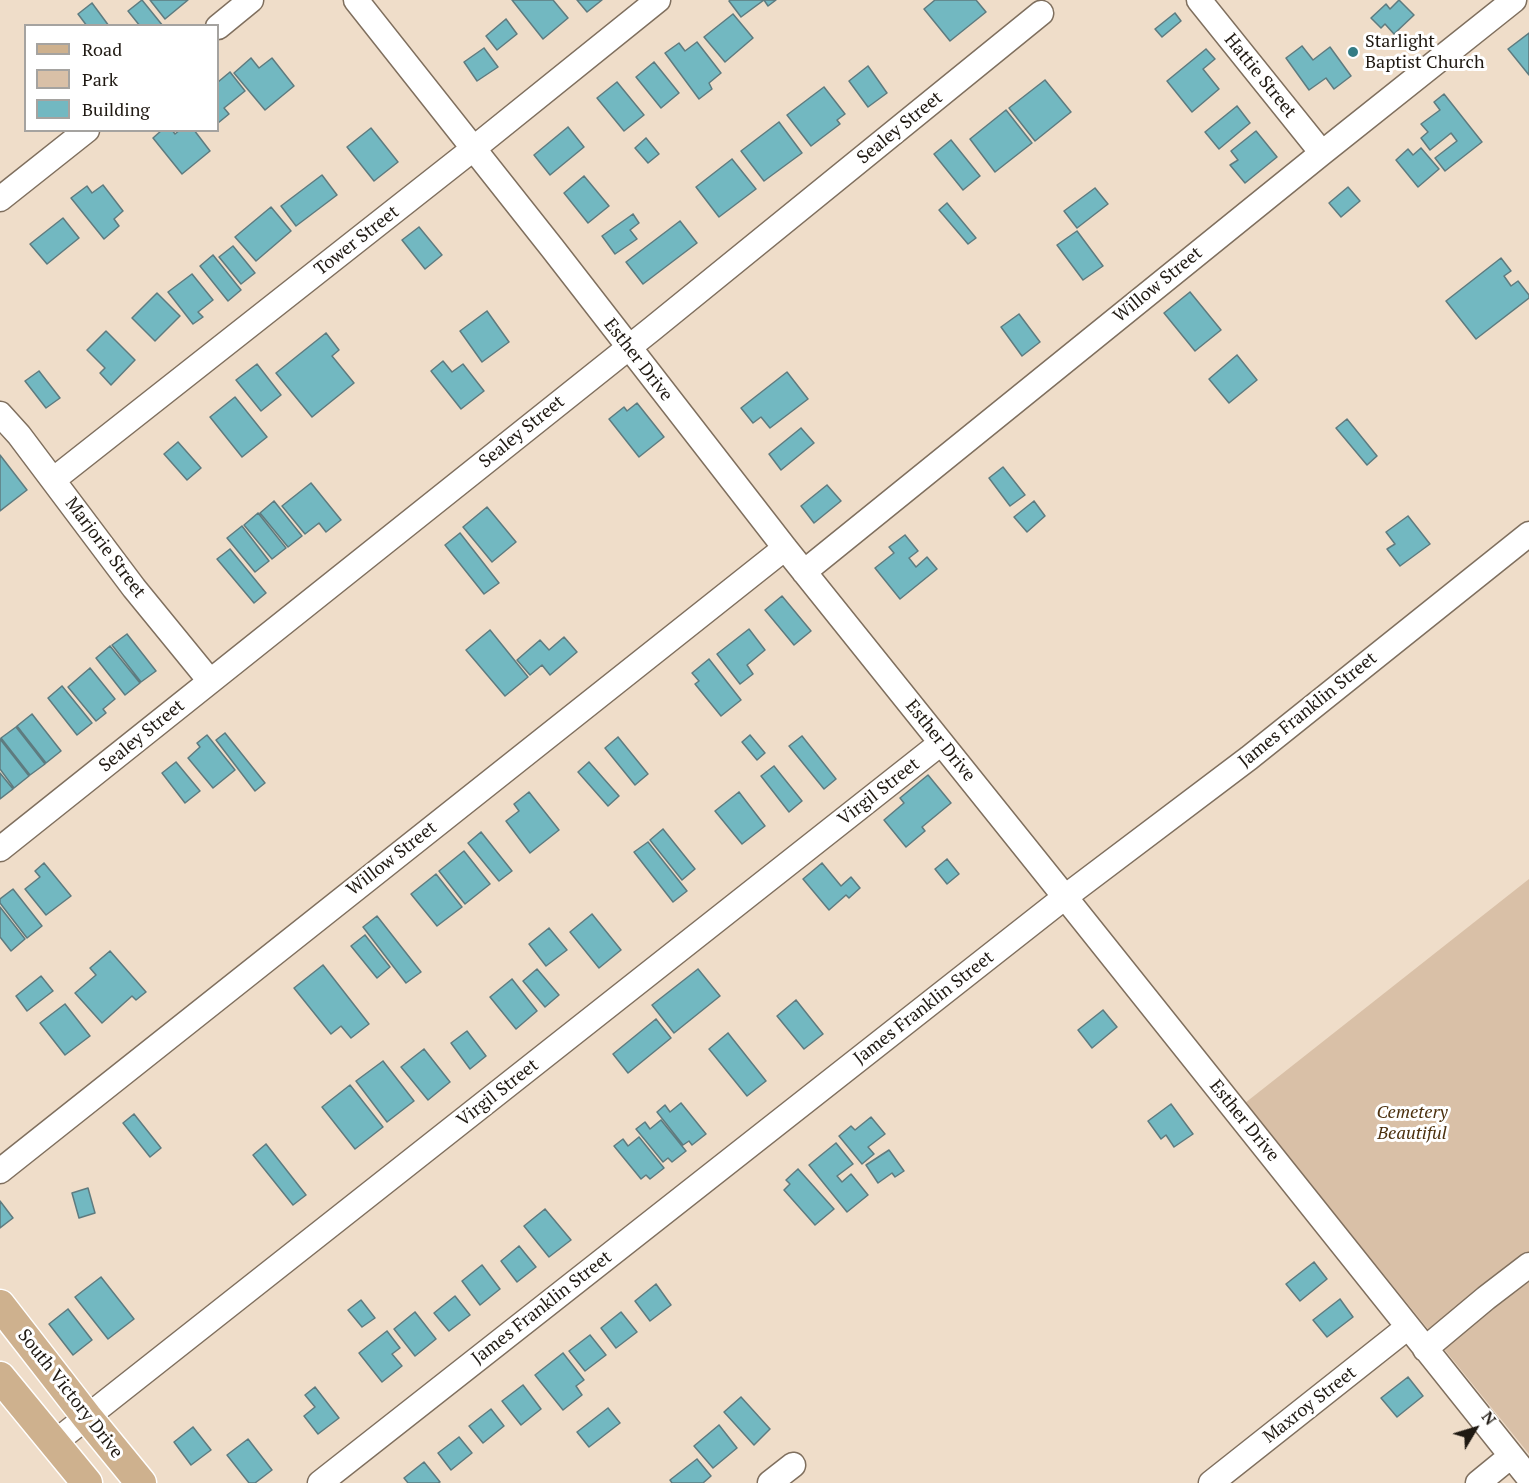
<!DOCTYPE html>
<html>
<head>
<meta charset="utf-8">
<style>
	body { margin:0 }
	#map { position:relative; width:1529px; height:1483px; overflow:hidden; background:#efddc9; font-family:"PT Serif",serif }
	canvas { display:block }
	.legend { position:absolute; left:24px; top:24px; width:195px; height:108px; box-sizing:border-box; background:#fff; border:2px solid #a5a3a0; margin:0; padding:8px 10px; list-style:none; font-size:18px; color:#1f1912 }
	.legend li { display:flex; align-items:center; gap:12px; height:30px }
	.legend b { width:30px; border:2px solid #a5a3a0 }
	.north { position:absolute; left:1445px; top:1399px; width:60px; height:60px; -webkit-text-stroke:4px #fff; paint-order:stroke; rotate:52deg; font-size:16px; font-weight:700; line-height:24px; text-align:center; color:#1f1912 }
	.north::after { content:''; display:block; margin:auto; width:21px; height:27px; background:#1f1912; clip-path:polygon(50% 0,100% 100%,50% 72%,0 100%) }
</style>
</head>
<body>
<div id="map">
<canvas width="1529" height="1483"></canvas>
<ul class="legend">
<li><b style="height:8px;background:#ceb18e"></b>Road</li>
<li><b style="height:16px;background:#d9c0a7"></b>Park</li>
<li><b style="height:16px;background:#72b8c1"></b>Building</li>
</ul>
<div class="north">N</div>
</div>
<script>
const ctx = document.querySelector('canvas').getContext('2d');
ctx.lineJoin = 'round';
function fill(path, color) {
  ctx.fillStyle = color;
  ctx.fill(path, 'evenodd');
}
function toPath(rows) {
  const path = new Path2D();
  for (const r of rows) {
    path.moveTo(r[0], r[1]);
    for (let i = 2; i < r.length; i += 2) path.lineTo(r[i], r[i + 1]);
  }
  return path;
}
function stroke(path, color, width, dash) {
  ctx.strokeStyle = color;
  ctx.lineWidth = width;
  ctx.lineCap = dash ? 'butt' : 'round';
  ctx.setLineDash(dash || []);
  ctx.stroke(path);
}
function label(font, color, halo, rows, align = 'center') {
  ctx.font = font + ' "PT Serif",serif';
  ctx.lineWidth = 6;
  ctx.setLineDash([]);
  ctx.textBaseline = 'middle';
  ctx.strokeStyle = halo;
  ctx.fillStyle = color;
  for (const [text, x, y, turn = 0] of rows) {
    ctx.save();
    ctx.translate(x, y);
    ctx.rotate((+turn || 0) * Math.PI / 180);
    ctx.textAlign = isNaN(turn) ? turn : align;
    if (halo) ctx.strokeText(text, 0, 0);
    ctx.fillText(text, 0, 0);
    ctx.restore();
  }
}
const green = toPath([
	[1529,879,1529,1454,1245,1103]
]);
const building = toPath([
	[142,0,163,26,140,26,128,11,142,0],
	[150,0,188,0,165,19,150,0],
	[512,0,553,0,568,18,543,39,512,0],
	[577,0,602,0,587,12,577,0],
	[730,0,776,0,768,6,764,0,741,17,729,1,730,0],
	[935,0,976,0,986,12,950,41,924,9,935,0],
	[1399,0,1414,15,1394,34,1385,24,1381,28,1371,18,1386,4,1390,9,1399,0],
	[92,3,109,26,87,26,78,14,92,3],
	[1175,13,1181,21,1162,37,1155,29,1175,13],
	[733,14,753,38,725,62,704,37,733,14],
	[506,19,517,34,497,50,486,36,506,19],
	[1529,33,1529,75,1508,49,1529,33],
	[697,42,721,73,709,83,712,89,699,99,665,53,679,43,685,51,697,42],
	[1302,46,1313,60,1330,47,1351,76,1334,89,1326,78,1309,90,1286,58,1302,46],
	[484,48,498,67,477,81,464,62,484,48],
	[1206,49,1215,59,1203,69,1219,89,1192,112,1167,81,1206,49],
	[251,58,259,68,272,58,294,86,265,110,234,73,251,58],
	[654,62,679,93,661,108,636,77,654,62],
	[868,66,887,93,868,107,849,81,868,66],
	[230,72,245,91,224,108,229,114,218,123,218,82,230,72],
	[1045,80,1071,112,1035,141,1009,108,1045,80],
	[617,82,644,115,624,131,597,98,617,82],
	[824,87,845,114,837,120,840,124,811,146,787,115,824,87],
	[1444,94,1482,142,1445,171,1435,158,1457,141,1451,133,1430,150,1421,138,1428,132,1421,124,1440,110,1434,102,1444,94],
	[1237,106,1250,123,1219,149,1205,132,1237,106],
	[1006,110,1032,143,995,172,970,139,1006,110],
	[779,122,802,153,764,181,741,151,779,122],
	[568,127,584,147,550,175,534,155,568,127],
	[371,128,398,162,374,181,347,147,371,128],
	[162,130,172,130,175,134,180,130,194,130,210,151,182,174,153,138,162,130],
	[1256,131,1277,157,1245,183,1230,165,1238,160,1231,151,1256,131],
	[646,138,659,154,648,163,635,148,646,138],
	[951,140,980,176,963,190,934,154,951,140],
	[1421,148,1439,169,1418,187,1396,160,1408,149,1413,155,1421,148],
	[732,159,756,189,719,217,696,187,732,159],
	[322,175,337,195,296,226,281,206,322,175],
	[584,176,609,206,588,223,564,193,584,176],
	[103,185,123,211,114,219,119,226,104,239,71,198,87,186,92,193,103,185],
	[1348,187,1360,201,1341,217,1329,203,1348,187],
	[1095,188,1108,204,1077,228,1064,211,1095,188],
	[947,203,976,238,968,244,939,210,947,203],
	[271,207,291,231,256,261,235,237,271,207],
	[633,214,639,223,630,230,637,239,615,254,602,236,633,214],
	[63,218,79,238,47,264,30,244,63,218],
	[680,221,697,243,643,284,626,262,680,221],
	[419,227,442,255,425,269,402,240,419,227],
	[1077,231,1103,266,1083,280,1057,245,1077,231],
	[233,246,255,273,241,284,219,257,233,246],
	[213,255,241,290,228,301,200,266,213,255],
	[1501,258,1511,271,1504,276,1511,286,1518,281,1529,295,1529,298,1476,339,1446,301,1501,258],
	[192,274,213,300,198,312,203,317,193,324,168,292,192,274],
	[1190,292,1221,330,1195,351,1164,313,1190,292],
	[157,293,180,316,155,341,132,318,157,293],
	[487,311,509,342,482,362,460,331,487,311],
	[1019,314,1040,342,1022,356,1001,327,1019,314],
	[106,331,135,360,111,385,100,373,105,368,87,350,106,331],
	[326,333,339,350,332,356,354,383,312,417,276,373,326,333],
	[1237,355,1257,380,1229,403,1209,379,1237,355],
	[443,361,452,372,463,364,484,391,461,409,431,371,443,361],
	[257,364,281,395,261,411,236,380,257,364],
	[39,371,60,398,46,408,25,381,39,371],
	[787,372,808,399,770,428,761,417,753,423,741,408,787,372],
	[235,397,267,437,242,457,210,417,235,397],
	[637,403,664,437,639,457,609,419,624,407,627,411,637,403],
	[1347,419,1377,456,1367,465,1336,428,1347,419],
	[801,428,814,443,781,470,769,454,801,428],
	[178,442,201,468,187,480,164,454,178,442],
	[0,455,27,490,0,511,0,455],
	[1003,467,1025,495,1010,506,989,478,1003,467],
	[311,483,341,520,326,532,319,523,305,534,282,506,311,483],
	[827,485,841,501,814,523,801,506,827,485],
	[274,501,302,536,288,547,260,513,274,501],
	[1034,501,1045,516,1027,532,1014,517,1034,501],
	[487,507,516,542,492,562,463,527,487,507],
	[258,513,286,548,272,559,244,525,258,513],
	[1408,516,1430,544,1400,566,1387,549,1395,544,1386,532,1408,516],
	[242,526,269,561,255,572,227,538,242,526],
	[460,533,499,583,484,594,445,545,460,533],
	[905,535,918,551,909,558,916,567,927,557,937,569,900,599,875,568,894,553,889,547,905,535],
	[230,549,266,593,254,603,217,559,230,549],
	[782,596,811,631,794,645,765,610,782,596],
	[749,629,765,650,747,665,753,674,740,684,717,654,749,629],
	[490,630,528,677,505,696,466,650,490,630],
	[127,634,156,671,141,682,112,645,127,634],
	[564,637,577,652,550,675,542,665,530,675,517,660,540,640,549,650,564,637],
	[110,646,140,683,125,695,96,658,110,646],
	[709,659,741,700,721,716,695,684,699,681,692,673,709,659],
	[90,668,115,699,103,709,106,713,96,721,68,687,90,668],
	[62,686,92,723,77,735,48,698,62,686],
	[32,714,61,751,46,763,17,726,32,714],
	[16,727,45,764,30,775,1,738,16,727],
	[225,733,265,783,255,791,216,740,225,733],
	[207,735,235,770,213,788,188,758,200,747,197,743,207,735],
	[750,735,765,753,757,760,742,742,750,735],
	[802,736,836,779,824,789,789,746,802,736],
	[618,737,648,774,635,785,605,748,618,737],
	[0,739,29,776,14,788,0,769,0,739],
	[176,762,200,791,185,803,162,773,176,762],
	[589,762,619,796,608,806,578,772,589,762],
	[774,766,802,801,789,812,761,776,774,766],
	[0,773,13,789,0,799,0,773],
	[928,775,951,803,922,827,925,831,906,847,884,820,904,803,900,798,928,775],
	[529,792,559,830,530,853,506,821,519,811,514,804,529,792],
	[739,792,765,826,742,844,715,811,739,792],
	[663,829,695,869,682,880,650,840,663,829],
	[481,832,512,871,499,881,468,843,481,832],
	[648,842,687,891,673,902,634,852,648,842],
	[464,851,490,884,465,904,439,871,464,851],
	[947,859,959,874,947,884,935,869,947,859],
	[44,863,71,896,46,915,25,889,40,877,35,871,44,863],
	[822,863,841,886,851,877,860,888,849,898,846,895,829,910,803,879,822,863],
	[436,874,462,907,437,926,411,894,436,874],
	[13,889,42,926,27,938,0,903,0,899,13,889],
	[0,907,25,939,11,951,0,937,0,907],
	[592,914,621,950,599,968,570,932,592,914],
	[377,916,421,972,406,983,363,927,377,916],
	[549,928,567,950,546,966,529,944,549,928],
	[365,935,390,967,377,978,351,946,365,935],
	[110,951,146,992,136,1000,132,996,102,1023,75,993,96,975,90,968,110,951],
	[323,965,369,1024,351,1038,341,1026,331,1034,294,988,323,965],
	[537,969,559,995,545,1007,523,981,537,969],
	[698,969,720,996,674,1033,652,1005,698,969],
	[41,976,53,991,27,1011,16,996,41,976],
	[512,979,537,1011,516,1029,490,997,512,979],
	[796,1000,823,1034,804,1049,777,1016,796,1000],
	[65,1004,90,1036,65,1055,40,1023,65,1004],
	[1103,1010,1117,1027,1092,1048,1078,1030,1103,1010],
	[656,1019,671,1038,628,1073,613,1054,656,1019],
	[467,1031,486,1056,470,1069,451,1043,467,1031],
	[728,1033,766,1081,747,1096,709,1049,728,1033],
	[424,1049,450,1082,428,1100,401,1067,424,1049],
	[383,1061,414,1101,387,1122,356,1081,383,1061],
	[350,1085,383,1127,355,1149,322,1107,350,1085],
	[681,1103,706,1134,692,1145,689,1141,683,1145,657,1112,665,1105,670,1112,681,1103],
	[1171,1104,1193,1134,1174,1147,1166,1135,1161,1139,1148,1121,1171,1104],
	[134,1114,161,1148,150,1157,123,1123,134,1114],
	[871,1117,885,1134,868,1147,874,1154,862,1164,839,1136,851,1126,855,1130,871,1117],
	[661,1120,686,1151,672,1162,668,1158,663,1162,636,1129,645,1122,650,1129,661,1120],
	[639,1137,664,1168,650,1179,646,1175,641,1179,614,1146,623,1139,628,1146,639,1137],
	[836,1143,853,1164,837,1176,842,1182,851,1174,868,1195,847,1212,809,1165,836,1143],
	[266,1144,306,1195,293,1205,253,1155,266,1144],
	[889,1150,904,1171,895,1177,892,1173,878,1183,866,1165,889,1150],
	[798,1169,834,1209,815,1225,784,1190,790,1184,786,1180,798,1169],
	[88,1188,95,1213,79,1218,72,1193,88,1188],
	[0,1201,13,1218,0,1228,0,1201],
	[545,1209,571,1240,549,1257,524,1226,545,1209],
	[519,1246,536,1267,517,1282,501,1261,519,1246],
	[1314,1262,1327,1279,1300,1301,1286,1284,1314,1262],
	[482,1265,500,1289,480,1305,462,1281,482,1265],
	[101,1277,134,1319,108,1339,75,1297,101,1277],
	[656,1284,671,1305,650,1321,635,1301,656,1284],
	[455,1296,470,1315,449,1331,434,1313,455,1296],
	[1340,1299,1353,1317,1327,1337,1313,1320,1340,1299],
	[361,1300,375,1318,362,1327,348,1310,361,1300],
	[68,1309,92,1340,73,1355,49,1324,68,1309],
	[415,1312,436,1339,415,1356,394,1329,415,1312],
	[621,1312,637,1332,616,1348,601,1328,621,1312],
	[387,1331,400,1348,392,1354,402,1366,382,1382,359,1353,387,1331],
	[590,1335,606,1355,585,1371,569,1351,590,1335],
	[563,1353,584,1380,576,1386,582,1395,563,1410,535,1375,563,1353],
	[1408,1377,1423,1396,1397,1417,1381,1398,1408,1377],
	[523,1385,541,1409,521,1425,502,1401,523,1385],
	[315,1387,339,1418,318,1434,304,1416,315,1407,305,1395,315,1387],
	[741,1397,770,1429,754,1445,724,1412,741,1397],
	[608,1408,620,1423,589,1447,577,1432,608,1408],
	[491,1409,504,1426,483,1443,469,1426,491,1409],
	[719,1425,737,1448,713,1468,694,1446,719,1425],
	[193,1427,211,1450,191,1465,174,1442,193,1427],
	[459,1437,472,1453,451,1470,438,1453,459,1437],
	[248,1439,272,1470,255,1483,249,1483,227,1455,248,1439],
	[697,1459,711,1476,703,1483,672,1483,670,1480,697,1459],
	[424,1462,440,1482,438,1483,408,1483,404,1478,424,1462]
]);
const minor = toPath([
	[356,0,553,249,785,548,1065,897,1529,1478],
	[1199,0,1322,153],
	[218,27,251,0],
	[0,199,87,130],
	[0,414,19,435,134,588,210,681],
	[53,480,473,149,658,0],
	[804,572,1322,153,1514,0],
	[0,849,652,329,1041,13],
	[0,1171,785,548],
	[1425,1349,1486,1298,1529,1265],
	[54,1443,941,743],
	[320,1483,1065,897,1249,758,1529,534],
	[770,1483,793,1465],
	[1211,1483,1408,1327],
	[1478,1483,1511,1456]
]);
const major = toPath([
	[0,1305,87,1417,141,1483],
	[0,1377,87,1483]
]);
const markers = [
	[1353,52,6,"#347c85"]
];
const poiNames = [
	["Starlight",1365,42],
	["Baptist Church",1365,63]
];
const streetNames = [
	["Hattie Street",1260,76,51],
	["Sealey Street",900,128,-39],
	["Tower Street",357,241,-38],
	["Willow Street",1158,285,-39],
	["Esther Drive",638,360,52],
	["Sealey Street",522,432,-39],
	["Marjorie Street",105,548,53],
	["James Franklin Street",1308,710,-39],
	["Sealey Street",142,736,-39],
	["Esther Drive",940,741,51],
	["Virgil Street",879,792,-38],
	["Willow Street",392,859,-38],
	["James Franklin Street",924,1008,-38],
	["Virgil Street",498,1093,-38],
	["Esther Drive",1244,1121,51],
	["James Franklin Street",542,1308,-38],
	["South Victory Drive",70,1394,52],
	["Maxroy Street",1310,1405,-38]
];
const parkNames = [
	["Cemetery",1412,1113],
	["Beautiful",1412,1134]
];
fill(green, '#d9c0a7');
fill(building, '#72b8c1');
stroke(building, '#5e7b7f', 1.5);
stroke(minor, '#7f6f5e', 27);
stroke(major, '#fff', 33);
stroke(minor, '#fff', 24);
stroke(major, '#ceb18e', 30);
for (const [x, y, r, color] of markers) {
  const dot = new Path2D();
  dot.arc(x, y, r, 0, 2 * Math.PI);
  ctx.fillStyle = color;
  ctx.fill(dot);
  stroke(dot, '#fff', 2);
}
label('18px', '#1f1912', '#fff', poiNames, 'left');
label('18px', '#1f1912', '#fff', streetNames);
label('italic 18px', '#4c310f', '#fff', parkNames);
</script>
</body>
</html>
